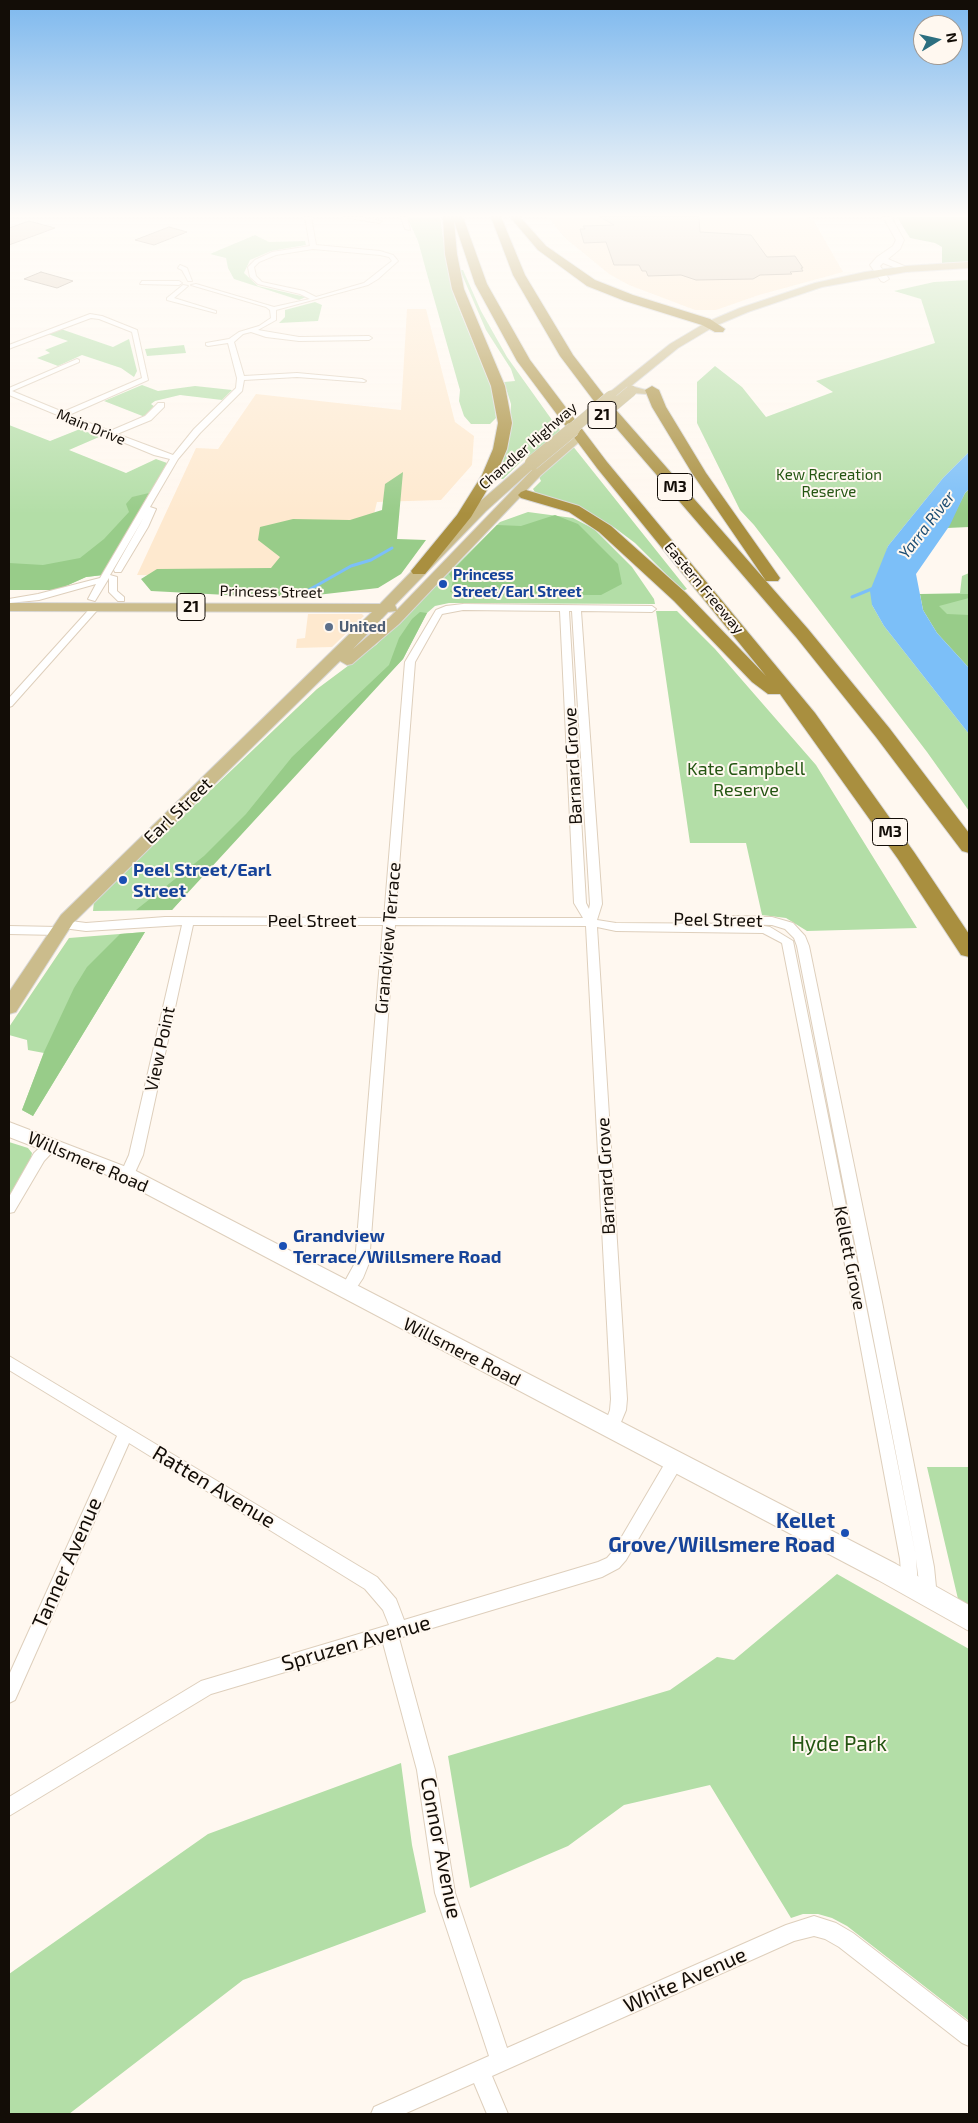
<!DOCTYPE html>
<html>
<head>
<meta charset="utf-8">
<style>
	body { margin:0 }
	#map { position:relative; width:978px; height:2123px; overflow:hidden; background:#fff8f0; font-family:"Exo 2",sans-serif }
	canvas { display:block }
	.frame { position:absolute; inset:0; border:10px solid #130d07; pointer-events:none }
	.north { position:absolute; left:913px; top:15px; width:50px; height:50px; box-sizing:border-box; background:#fff8f0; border:1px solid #a19a93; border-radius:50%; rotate:81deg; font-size:14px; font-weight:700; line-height:20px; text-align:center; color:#130d07 }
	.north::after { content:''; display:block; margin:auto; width:18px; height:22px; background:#2c6f80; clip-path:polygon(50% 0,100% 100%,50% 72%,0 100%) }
</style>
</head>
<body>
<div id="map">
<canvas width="978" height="2123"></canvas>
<div class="frame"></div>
<div class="north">N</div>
</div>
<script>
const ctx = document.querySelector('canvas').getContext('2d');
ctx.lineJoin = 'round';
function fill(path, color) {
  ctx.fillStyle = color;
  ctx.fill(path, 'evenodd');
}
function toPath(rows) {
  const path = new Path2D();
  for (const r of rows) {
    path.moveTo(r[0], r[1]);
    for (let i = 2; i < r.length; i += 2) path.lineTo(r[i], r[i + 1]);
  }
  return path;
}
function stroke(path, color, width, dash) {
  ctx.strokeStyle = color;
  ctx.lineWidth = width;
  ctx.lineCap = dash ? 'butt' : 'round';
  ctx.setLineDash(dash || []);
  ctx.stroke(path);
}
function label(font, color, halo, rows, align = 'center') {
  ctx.font = font + ' "Exo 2",sans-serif';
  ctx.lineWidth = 4;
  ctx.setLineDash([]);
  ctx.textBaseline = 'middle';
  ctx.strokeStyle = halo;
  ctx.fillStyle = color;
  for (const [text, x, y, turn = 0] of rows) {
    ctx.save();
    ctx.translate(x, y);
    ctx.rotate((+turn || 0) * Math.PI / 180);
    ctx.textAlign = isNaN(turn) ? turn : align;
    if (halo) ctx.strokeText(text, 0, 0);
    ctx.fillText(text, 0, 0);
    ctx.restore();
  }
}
const built = toPath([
	[548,217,807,217,814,221,843,272,759,295,716,310,695,310,629,285,609,274,564,237],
	[407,309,426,309,455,422,474,436,472,465,441,500,377,502,358,579,137,575,196,448,218,449,256,394,401,410],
	[308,614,362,614,364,616,332,647,296,648,297,639,305,638]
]);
const green = toPath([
	[407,217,440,217,447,266,455,299,493,392,496,418,490,424,471,424,464,416,459,401,460,390,427,274,418,241],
	[255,235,269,242,305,241,306,245,271,251,250,260,244,273,258,286,306,297,299,300,234,279,228,268,226,258,210,254],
	[460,270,463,270,481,311,507,357,552,420,687,589,683,591,635,543,615,528,582,508,536,494,533,489,541,481,528,455,503,479,499,479,510,432,511,404,504,382,515,381,511,369,486,330],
	[969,280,969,452,943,478,888,546,872,605,884,626,969,734,969,811,927,752,754,525,740,510,697,423,697,382,715,366,742,387,766,417,833,392,816,381,935,343,921,299,894,291,934,282],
	[315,302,322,305,318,321,279,323,285,317,285,310],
	[58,328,113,347,129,339,137,371,134,377,121,368,82,355,58,366,37,358,50,353,45,350,68,341,45,333],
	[184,345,186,353,147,356,145,349],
	[142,385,158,391,195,386,232,390,222,400,180,395,155,401,151,404,155,407,145,417,104,401],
	[9,425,50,441,80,429,99,437,69,450,126,473,156,459,167,463,103,575,86,577,57,590,9,590],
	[528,512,573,518,594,529,632,567,654,599,655,604,449,603,435,606,427,613,403,659,264,803,172,910,93,911,94,901,317,689,376,645,500,522],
	[969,573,969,668,920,594,960,593,962,576],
	[656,611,677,611,715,649,816,765,917,928,807,931,786,918,762,915,746,843,690,843],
	[145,932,33,1116,22,1110,44,1053,28,1050,27,1040,9,1035,9,1027,69,938],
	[9,1142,28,1148,32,1153,31,1158,9,1196],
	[927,1467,969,1467,969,1605,958,1599],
	[837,1574,969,1649,969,2021,847,1926,832,1918,818,1914,803,1914,791,1918,710,1785,624,1805,568,1846,470,1888,448,1756,670,1690,717,1657,734,1660],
	[401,1763,412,1845,426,1912,243,1980,69,2114,9,2114,9,1974,208,1834]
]);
const forest = toPath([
	[897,217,969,217,969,262,942,263,942,247,935,243,910,238],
	[403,472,397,539,426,540,401,574,378,588,308,596,246,596,151,591,141,579,157,569,271,568,280,557,258,540,260,527,293,519,350,520,382,510,385,484],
	[969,489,969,527,947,528,965,493],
	[149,493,103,575,86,577,57,590,9,590,9,563,43,565,80,558,104,539,129,512,126,504,132,497],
	[555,515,578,524,618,564,622,584,601,595,470,595,450,592,453,581,449,574,497,525,521,526],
	[920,594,969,594,969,598,939,606,947,614,969,615,969,668,937,633,923,610],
	[420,612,427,613,403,659,172,910,136,910,204,856,246,814,292,757,389,665,399,638,412,619],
	[145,932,33,1116,22,1110,44,1052,74,988,87,967,120,934]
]);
const water = toPath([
	[969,452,969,489,965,493,950,525,916,574,923,610,937,633,969,668,969,734,884,626,872,605,870,591,888,546,943,478]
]);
const stream = toPath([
	[307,591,351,566,371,560,392,548],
	[852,597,874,588]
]);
const building = toPath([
	[600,217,699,217,700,232,751,235,767,257,795,256,803,268,801,268,803,271,790,272,792,274,760,275,753,279,696,280,681,275,648,276,646,271,642,271,639,265,614,265,606,242,584,243,580,229,585,229,583,226,614,225,600,217],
	[29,221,55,228,9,245,9,228,29,221],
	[169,227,187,232,154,245,135,240,169,227],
	[41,272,73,281,57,288,24,279,41,272]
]);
const street = toPath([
	[305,217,311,217,316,245,380,251,393,255,398,261,378,279,368,285,276,310,276,320,258,330,299,337,369,336,372,338,369,340,299,341,266,337,251,332,243,334,234,342,244,376,297,373,362,379,366,381,364,382,297,377,244,380,242,391,200,433,178,459,150,507,156,509,148,527,121,572,115,572,114,570,144,517,110,575,117,577,117,591,124,597,124,601,118,601,109,592,109,578,95,601,88,599,96,584,39,600,9,603,9,599,38,594,100,578,170,459,154,455,9,395,9,388,77,359,79,360,79,362,12,391,63,412,142,378,132,332,99,319,91,318,11,348,9,349,9,345,90,314,102,316,137,330,148,380,69,415,110,431,145,416,158,403,164,403,164,407,151,420,117,434,173,455,194,429,236,388,237,378,228,343,208,346,206,345,206,343,229,339,239,332,259,326,271,318,270,310,266,307,191,285,196,284,274,307,310,299,300,294,258,284,250,277,248,267,255,260,272,252,310,246,305,217],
	[313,249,380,255,389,257,392,261,364,283,316,297,304,291,262,282,256,276,254,267,259,262,276,255,313,249],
	[343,217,357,217,382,221,379,223,343,217],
	[401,217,407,217,410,230,405,229,401,217],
	[180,265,187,268,192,281,188,281,182,270,178,268,180,265],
	[142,281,179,281,182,283,179,285,140,284,142,281],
	[183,285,188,286,174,298,216,311,216,313,167,300,167,298,183,285],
	[94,604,101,606,12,706,9,707,9,698,94,604],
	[463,604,652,606,656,609,652,612,581,611,602,904,597,920,616,923,752,924,770,927,793,941,916,1556,797,946,794,938,785,929,772,925,733,924,727,920,733,916,772,917,793,923,805,936,809,946,882,1302,934,1567,937,1597,935,1603,929,1605,923,1603,921,1597,916,1559,918,1586,916,1592,910,1594,904,1592,902,1586,900,1559,854,1311,782,943,763,933,616,931,597,927,627,1399,626,1410,616,1434,611,1436,606,1434,603,1429,610,1410,611,1399,586,926,395,925,369,1263,363,1278,351,1296,346,1298,341,1296,339,1292,355,1263,383,925,193,925,143,1155,132,1179,127,1180,122,1179,120,1175,129,1155,182,925,86,931,63,928,57,924,63,920,86,923,165,917,384,918,405,662,436,610,446,606,463,604],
	[463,610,560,611,574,903,583,918,395,918,415,662,442,614,463,610],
	[569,611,572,611,590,904,589,909,586,903,569,611],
	[9,926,58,927,64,931,58,935,9,934,9,926],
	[51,1140,56,1142,58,1145,56,1148,44,1161,14,1212,9,1213,9,1197,34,1153,46,1142,51,1140],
	[9,1356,377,1577,396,1599,404,1620,598,1562,607,1558,614,1550,668,1458,674,1456,680,1458,682,1463,680,1468,626,1560,619,1568,602,1577,399,1638,435,1770,455,1893,507,2048,786,1925,814,1916,836,1923,853,1933,969,2023,969,2046,962,2043,839,1947,825,1939,814,1936,794,1941,492,2076,508,2114,487,2114,474,2083,404,2114,371,2114,374,2107,489,2056,435,1893,417,1770,383,1643,211,1694,9,1816,9,1797,201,1681,389,1625,383,1610,365,1589,129,1443,15,1700,9,1703,9,1675,117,1436,9,1370,9,1356]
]);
const secondary = toPath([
	[883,217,891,217,904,240,900,249,888,259,911,269,906,272,883,263,880,266,889,279,884,282,881,281,870,265,877,257,893,246,896,240,883,217],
	[9,1122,134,1170,896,1564,969,1605,969,1631,878,1580,120,1180,9,1137,9,1122]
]);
const primary = toPath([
	[969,262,969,268,906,272,822,287,748,312,715,326,678,348,631,386,646,390,646,394,631,393,611,399,605,396,670,344,707,322,740,308,815,283,865,272,906,266,969,262],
	[574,436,578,437,580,440,578,443,541,475,399,624,352,664,347,665,340,661,73,923,16,1012,9,1014,9,992,61,915,372,612,9,611,9,603,380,604,476,505,528,460,536,460,538,463,536,466,486,511,395,605,397,610,533,469,570,437,574,436],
	[396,611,389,618,353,649,388,612,396,611]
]);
const highway = toPath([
	[443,217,463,217,487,284,530,360,607,462,815,713,914,852,969,934,969,957,961,955,898,859,780,694,768,694,752,682,674,601,599,532,569,512,521,498,518,495,521,492,526,490,579,506,611,526,686,593,766,676,597,468,517,361,475,284,454,221,457,254,464,289,505,386,512,423,507,449,496,475,471,517,425,574,413,574,411,571,457,515,482,475,493,449,498,423,491,386,452,289,445,254,443,217],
	[491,217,501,217,525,275,573,355,610,403,808,629,890,729,969,833,969,853,962,851,876,737,796,637,600,409,560,356,513,275,491,217],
	[510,217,520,217,546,246,595,280,633,295,710,319,725,329,723,332,715,332,702,325,625,301,587,286,538,250,510,217],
	[652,386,659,390,666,407,706,473,780,578,778,581,766,581,692,473,652,407,645,390,652,386]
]);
const primaryBridgeFar1 = toPath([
	[606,412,631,391],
	[571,430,611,396]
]);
const primaryBridge = toPath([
	[532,463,573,429]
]);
const markers = [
	[443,584,5,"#1a4fb4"],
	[329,627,5,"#5c6f8a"],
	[123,880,5,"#1a4fb4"],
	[283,1246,5,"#1a4fb4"],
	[845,1533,5,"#1a4fb4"]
];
const farStreetnames = [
	["Main Drive",91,427,22],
	["Chandler Highway",528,446,-41],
	["Eastern Freeway",704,588,50],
	["Princess Street",271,592,1]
];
const farParknames = [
	["Kew Recreation",829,475],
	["Reserve",829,492]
];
const farTransitnames = [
	["Princess",453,575],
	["Street/Earl Street",453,592]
];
const farServicenames = [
	["United",339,627]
];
const shields = [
	[602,415,28],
	[675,487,35],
	[191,607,28],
	[890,832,35]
];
const shieldNames = [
	["21",602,415],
	["M3",675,487],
	["21",191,607],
	["M3",890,832]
];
const farWaternames = [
	["Yarra River",927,525,-52]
];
const streetNames = [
	["Barnard Grove",573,766,-93],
	["Earl Street",178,811,-44],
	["Peel Street",718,920,1],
	["Peel Street",312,921],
	["Grandview Terrace",388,938,-85],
	["View Point",160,1049,-78],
	["Willsmere Road",88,1162,23],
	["Barnard Grove",606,1176,-93],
	["Kellett Grove",850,1258,79],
	["Willsmere Road",462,1352,27]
];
const parkNames = [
	["Kate Campbell",746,769],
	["Reserve",746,790]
];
const transitNames = [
	["Peel Street/Earl",133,870],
	["Street",133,891],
	["Grandview",293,1236],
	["Terrace/Willsmere Road",293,1257]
];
const nearStreetnames = [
	["Ratten Avenue",214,1487,31],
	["Tanner Avenue",67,1563,-66],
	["Spruzen Avenue",356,1643,-16],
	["Connor Avenue",441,1848,79],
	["White Avenue",685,1980,-24]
];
const nearTransitnames = [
	["Kellet",835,1521],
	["Grove/Willsmere Road",835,1545]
];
const nearParknames = [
	["Hyde Park",839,1744]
];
fill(built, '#fee9cf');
fill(green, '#b3dea7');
fill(forest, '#98cc89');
fill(water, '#7cbff8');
stroke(stream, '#7cbff8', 3);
fill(building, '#e0d0bd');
stroke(building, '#a19381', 1);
stroke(street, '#decfbc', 2);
stroke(secondary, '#decfbc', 2);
stroke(primary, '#d9d8d7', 2);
stroke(highway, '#d9d8d7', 2);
fill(street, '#fff');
fill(secondary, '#fff');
fill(primary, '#cbbc8c');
fill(highway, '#a98f3f');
stroke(primaryBridgeFar1, '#d9d8d7', 12, []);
stroke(primaryBridge, '#d9d8d7', 15, []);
stroke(primaryBridgeFar1, '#cbbc8c', 11);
stroke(primaryBridge, '#cbbc8c', 14);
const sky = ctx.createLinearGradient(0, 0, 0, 514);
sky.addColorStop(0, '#7db8ee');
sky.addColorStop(0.42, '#fffcf8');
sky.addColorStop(1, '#fffcf800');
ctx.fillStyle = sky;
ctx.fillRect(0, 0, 978, 514);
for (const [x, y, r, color] of markers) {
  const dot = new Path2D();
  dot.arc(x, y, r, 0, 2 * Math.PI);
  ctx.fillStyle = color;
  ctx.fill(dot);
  stroke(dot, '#fff8f0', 2);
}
label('15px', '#130d07', '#fff8f0', farStreetnames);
label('15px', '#245512', '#fff8f0', farParknames);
label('bold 15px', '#164399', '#fff8f0', farTransitnames, 'left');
label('bold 15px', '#4e5e75', '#fff8f0', farServicenames, 'left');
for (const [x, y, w] of shields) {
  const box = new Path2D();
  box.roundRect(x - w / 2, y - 13.5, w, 27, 4);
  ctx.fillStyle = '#fff8f0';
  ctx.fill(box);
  stroke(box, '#130d07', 1);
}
label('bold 16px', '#130d07', null, shieldNames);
label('italic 16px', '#1c4d73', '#fff8f0', farWaternames);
label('18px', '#130d07', '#fff8f0', streetNames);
label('18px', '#245512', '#fff8f0', parkNames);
label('bold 18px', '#164399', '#fff8f0', transitNames, 'left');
label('21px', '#130d07', '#fff8f0', nearStreetnames);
label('bold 21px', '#164399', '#fff8f0', nearTransitnames, 'right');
label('21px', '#245512', '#fff8f0', nearParknames);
</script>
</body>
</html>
